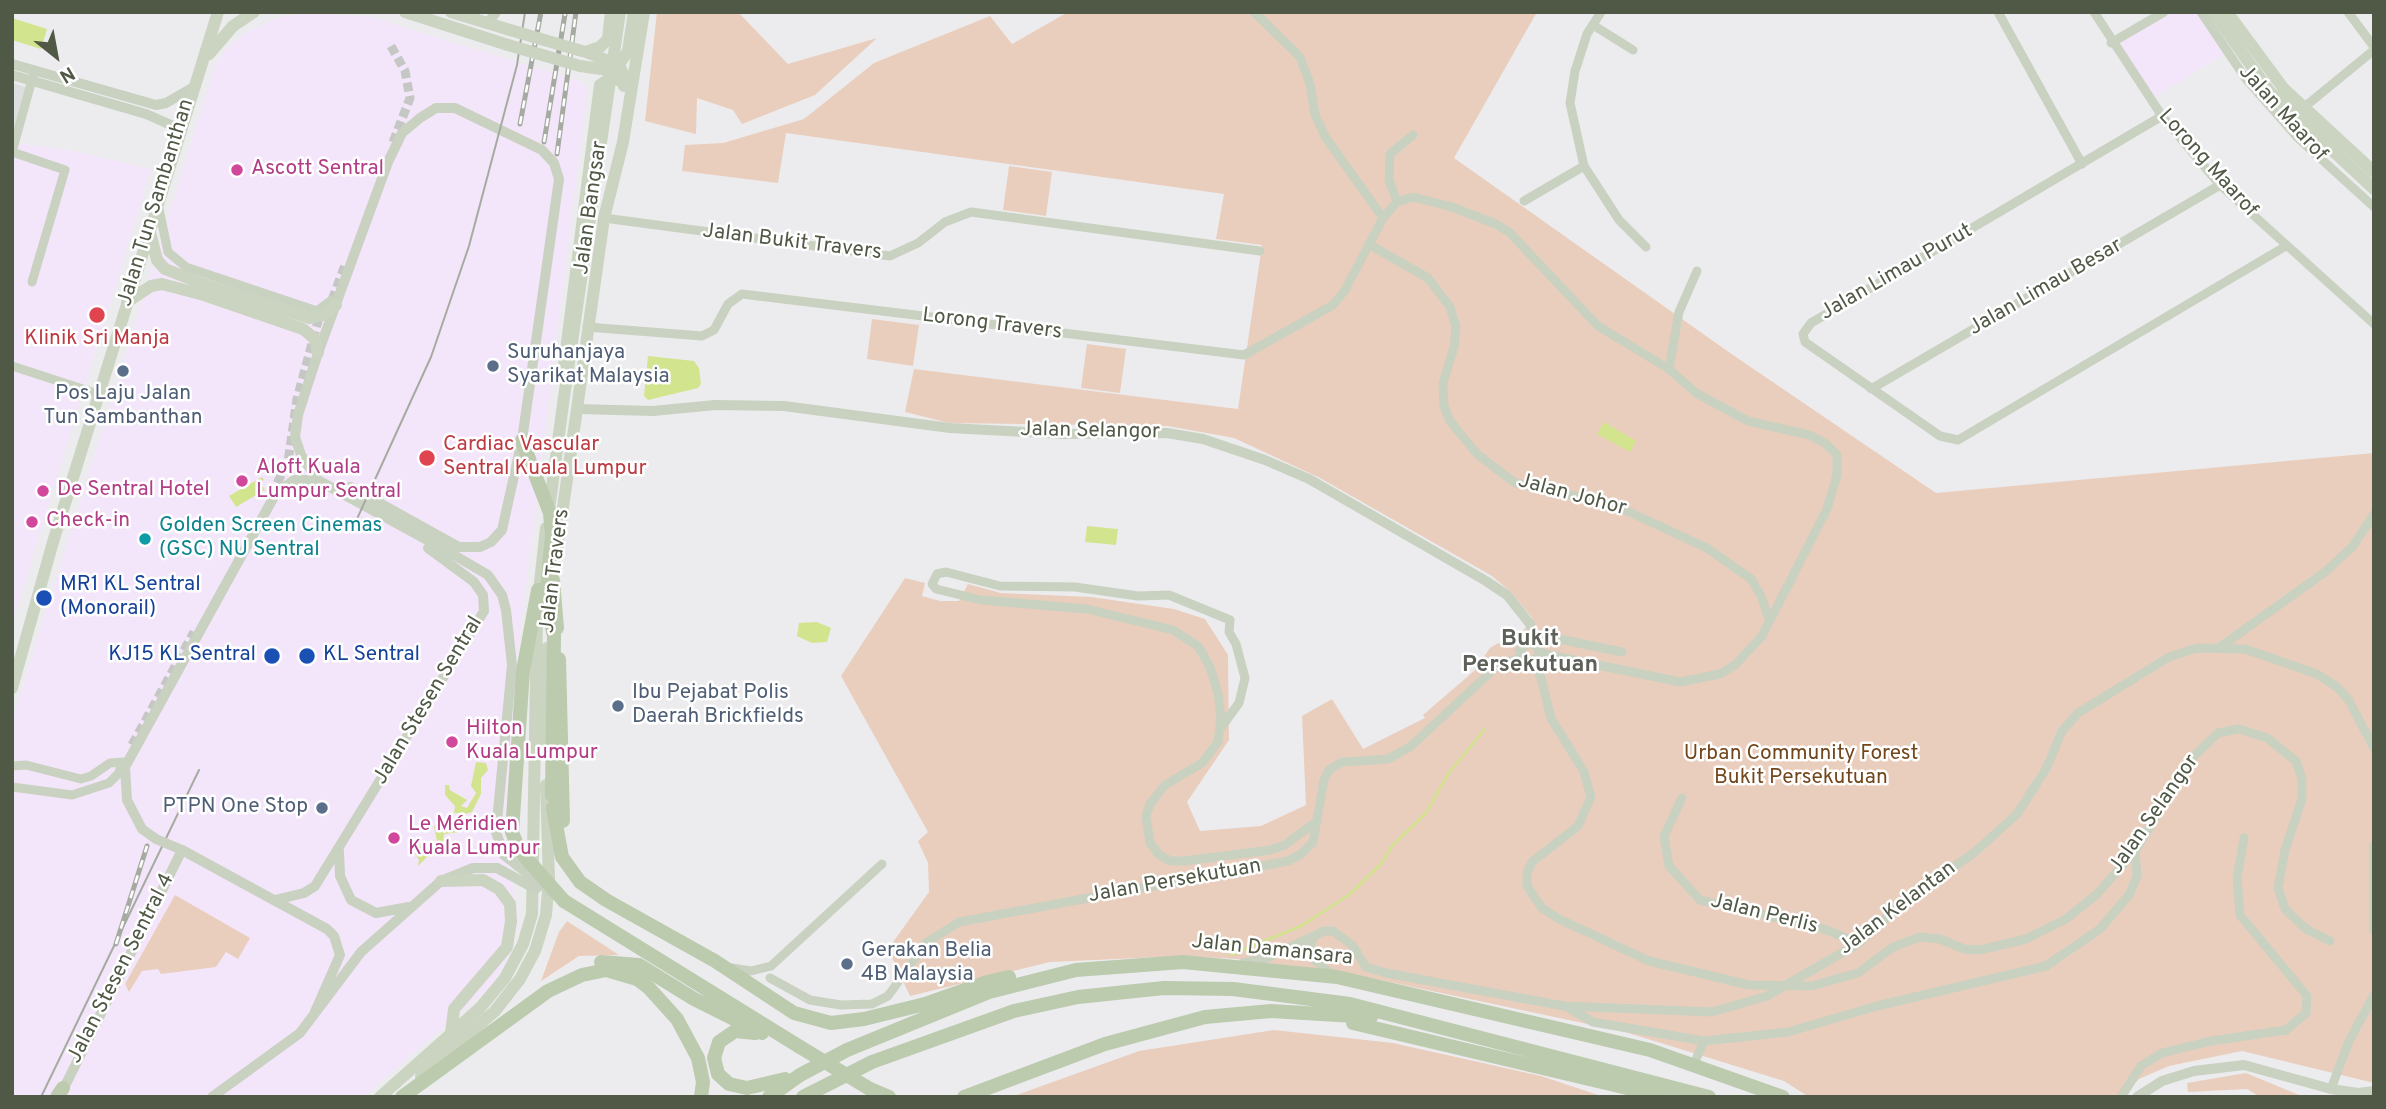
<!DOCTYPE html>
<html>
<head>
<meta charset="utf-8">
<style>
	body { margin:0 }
	#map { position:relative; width:2386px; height:1109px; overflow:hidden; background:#ececef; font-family:Overpass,sans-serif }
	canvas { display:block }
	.frame { position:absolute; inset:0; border:14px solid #505846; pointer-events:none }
	.north { position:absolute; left:21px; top:21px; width:70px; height:70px; -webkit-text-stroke:5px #fff; paint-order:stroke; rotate:149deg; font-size:19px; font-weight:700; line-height:28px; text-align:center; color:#505846 }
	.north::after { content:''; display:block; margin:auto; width:24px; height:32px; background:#505846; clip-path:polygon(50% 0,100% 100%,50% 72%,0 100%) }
</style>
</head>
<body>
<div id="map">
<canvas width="2386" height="1109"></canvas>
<div class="frame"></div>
<div class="north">N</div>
</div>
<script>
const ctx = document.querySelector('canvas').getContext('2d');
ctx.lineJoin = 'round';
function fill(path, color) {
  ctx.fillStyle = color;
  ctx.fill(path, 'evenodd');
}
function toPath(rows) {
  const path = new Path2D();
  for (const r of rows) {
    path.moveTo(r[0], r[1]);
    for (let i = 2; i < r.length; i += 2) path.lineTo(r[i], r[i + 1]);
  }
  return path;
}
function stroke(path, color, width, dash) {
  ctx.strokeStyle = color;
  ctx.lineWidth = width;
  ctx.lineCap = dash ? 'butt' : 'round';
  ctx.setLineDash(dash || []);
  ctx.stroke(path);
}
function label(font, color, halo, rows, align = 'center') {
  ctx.font = font + ' Overpass,sans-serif';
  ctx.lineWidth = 5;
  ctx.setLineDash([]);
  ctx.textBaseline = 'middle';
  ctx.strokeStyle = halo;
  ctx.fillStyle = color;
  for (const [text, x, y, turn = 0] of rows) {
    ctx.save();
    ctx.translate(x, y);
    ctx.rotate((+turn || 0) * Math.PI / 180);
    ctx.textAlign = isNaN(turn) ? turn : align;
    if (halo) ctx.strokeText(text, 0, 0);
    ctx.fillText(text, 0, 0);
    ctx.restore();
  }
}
const commercial = toPath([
	[306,12,370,17,582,82,587,90,517,659,504,834,519,920,512,951,492,985,363,1097,12,1097,12,721,215,66,227,48,246,32,275,19],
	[2171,12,2197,12,2224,54,2153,98,2116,45],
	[12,142,73,151,151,169,12,625]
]);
const education = toPath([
	[12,83,26,87,12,134]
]);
const green = toPath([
	[657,12,738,12,788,64,877,38,815,95,742,124,733,110,697,98,696,134,645,121],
	[1068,12,1537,12,1454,158,1733,355,1936,493,2374,453,2374,1083,2242,1051,2169,1066,2139,1079,2121,1097,1809,1097,1784,1081,1625,1032,1366,977,1236,959,1183,956,1050,962,910,996,888,949,929,892,928,863,918,841,928,832,841,676,905,578,925,583,922,596,940,601,959,601,968,584,1001,593,1091,597,1174,609,1205,619,1228,655,1229,740,1187,802,1200,831,1261,826,1306,805,1302,716,1332,699,1363,749,1425,718,1423,715,1474,671,1490,648,1498,643,1509,647,1533,619,1510,591,1492,576,1320,478,1234,438,1168,426,949,423,905,412,914,369,1238,409,1262,245,1216,239,1224,194,786,133,778,183,682,171,685,145,723,143,804,119,874,63,990,16,1012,44],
	[1009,166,1052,172,1046,216,1003,210],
	[872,319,919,325,913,366,867,359],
	[1087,344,1126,349,1120,393,1081,388],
	[175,895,250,938,238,959,226,952,216,967,161,974,158,969,142,971,129,992,125,984],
	[567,921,619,955,579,956,541,981,559,932],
	[1274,1030,1393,1043,1541,1076,1604,1097,1011,1097,1139,1051],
	[2246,1073,2304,1097,2260,1097,2247,1089,2188,1092,2187,1083]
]);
const water = toPath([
	[12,18,47,29,41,49,12,40],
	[648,356,694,361,699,368,701,384,698,388,648,400,644,396],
	[1604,422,1636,441,1630,452,1597,434],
	[262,477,264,480,260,482,265,490,236,507,229,496],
	[1087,526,1118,529,1116,545,1085,542],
	[817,622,831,628,827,642,812,643,797,636,799,623],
	[476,762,486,763,488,770,481,778,481,794,472,812,465,814,460,832,444,834,443,845,436,855,427,857,418,866,419,860,414,852,418,847,437,841,434,827,437,822,446,819,455,829,460,822,461,813,454,813,455,806,445,795,445,785,449,785,450,790,467,800,461,806,467,808,476,793,471,786]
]);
const stream = toPath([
	[1231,955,1303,925,1350,894,1381,864,1392,846,1426,813,1448,774,1485,729]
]);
const minorTunnel = toPath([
	[391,46,405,71,410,98,392,145],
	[332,300,345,265],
	[271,495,288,462,297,399,318,321,313,315],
	[132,745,194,632]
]);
const minor = toPath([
	[1254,12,1300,57,1310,84,1315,115,1326,138,1383,218],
	[1601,12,1587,34,1575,71,1570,103,1584,166,1619,220,1646,247],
	[1998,12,2082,164],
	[2094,12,2162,116,2220,185,2374,324],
	[2201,12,2246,79,2298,138,2374,207],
	[2348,12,2374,47],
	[1593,25,1633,50],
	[2111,43,2164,12],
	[2302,109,2374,50],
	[2162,116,1811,323,1803,334,1805,342,1940,436,1958,440,2286,246],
	[12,152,65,170,32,282],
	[12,152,33,76],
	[1524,201,1584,166],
	[1397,202,1389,180,1390,154,1413,135],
	[159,209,168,252,186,267,317,311,332,300],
	[604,218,890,256,918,243,945,222,971,212,1260,251],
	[1370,245,1428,278,1450,307,1456,327,1454,347,1443,383,1444,406,1450,421,1477,454,1515,483,1614,505,1707,548,1751,579,1762,598,1769,620],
	[587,327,702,336,714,330,728,304,742,294,1244,355,1333,305,1345,290,1383,218,1397,202,1413,197,1452,207,1496,224,1510,233,1598,326,1669,369,1696,393,1748,421,1809,435,1825,443,1837,455,1837,475,1827,509,1762,636,1735,665,1720,674,1680,682,1540,653],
	[12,366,98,394],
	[1669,369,1679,312,1697,271],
	[1871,389,2220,185],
	[1535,634,1622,652],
	[2220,647,2325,572,2353,546,2374,514],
	[1534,662,1541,678,1551,718,1584,772,1591,797,1578,826,1532,862,1527,873,1527,886,1542,908,1559,919,1649,961,1749,985,1811,986,1858,973,1893,947,1920,937,1940,939,1964,949,1980,950,2026,939,2066,919,2097,894,2135,851,2194,756,2218,733,2239,729,2267,738,2296,761,2302,779,2302,799,2285,850,2278,888,2285,909,2306,929,2330,941],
	[1220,729,1239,703,1245,678,1236,644,1229,632,1230,620,1169,595,1138,596,1075,587,1000,586,946,572,937,574,932,584,936,589,981,600,1087,609,1173,630,1198,646,1210,667,1218,693,1221,717,1218,742,1202,763,1165,785,1150,804,1146,816,1150,843,1159,855,1171,861,1184,861,1270,850,1285,845,1317,821],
	[12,766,26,765,81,779,91,776,110,763,124,762],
	[12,787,72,795,109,783,118,774,123,763],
	[1682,798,1664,836,1669,866,1700,900,1821,928,1859,943],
	[2374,845,2374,931],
	[1314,936,1310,945,1311,957,1330,973],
	[1243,963,1267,958,1324,931,1333,931,1352,945,1366,967,1386,973,1564,1006,1712,1012,1767,996,1859,943,1901,904,1975,852,2017,814,2046,769,2062,731,2078,713,2169,657,2197,648,2245,649,2317,674,2337,687,2348,699,2374,748],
	[732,968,751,971,771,966,882,864],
	[770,978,810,1000,841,1005,872,1004,888,996,926,943,959,922,1288,861,1301,854,1313,842,1324,780,1329,770,1342,762,1388,759,1410,747,1495,668,1521,657],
	[1565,1006,1593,1022,1704,1041],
	[1694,1064,1704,1041,1788,1032,1877,1006,2046,966,2100,929,2129,895,2137,876,2135,851],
	[2331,1089,2349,1041,2374,995],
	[2121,1097,2141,1066,2162,1053,2211,1041,2286,1030,2306,1013,2307,996,2240,915,2237,878,2244,838]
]);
const tertiary = toPath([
	[488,23,496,12],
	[12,64,156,105,166,103,192,88],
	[12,75,146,114,180,129],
	[577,409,653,411,715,405,784,406,950,428,1064,434,1167,433,1203,439,1265,460,1309,479,1486,581,1507,595,1530,624,1540,653,1535,661,1526,662,1521,656,1520,650,1527,643,1535,644],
	[334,489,351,487,459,547,480,547,491,542,502,530,522,440,559,179,554,163,542,150,455,108,436,108,420,118,402,133,388,162,318,353,298,415,295,437,301,455,318,480,323,483,442,548],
	[125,767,276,493,294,480,318,480],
	[339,851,340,876,351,900,376,913,409,907],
	[275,900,304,893,315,886,484,611,483,595,474,582,428,548],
	[61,1094,182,850,327,929,334,936,340,955,314,1014],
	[212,1097,300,1033,361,952,441,881,473,868,497,868],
	[2137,1097,2162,1081,2194,1071,2244,1065,2331,1089,2358,1093,2374,1091]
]);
const secondary = toPath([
	[405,12,508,45],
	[451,12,510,30],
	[2213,12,2270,92,2374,189],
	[2227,12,2284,89,2374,172],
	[586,52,619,65,625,78,624,86],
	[586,52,600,47,608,39,611,12],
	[209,54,233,26,254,12],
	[580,66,609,70,620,63,628,51,634,12],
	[150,232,157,260,165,269,206,285],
	[127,302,151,286,162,284,204,295],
	[323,315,336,305],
	[315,339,318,353],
	[564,366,600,85,612,77,624,83],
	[549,510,563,404],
	[556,557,604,218,623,142,644,12],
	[538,600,546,528],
	[12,688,53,542,218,12],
	[546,742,547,648],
	[441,881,483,880,499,889,510,904,511,921,507,947,454,1009,451,1034],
	[421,1076,495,1011,520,979,535,951,546,915,549,879,546,785],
	[380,1097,480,1008,505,978,523,944,532,914,537,618]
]);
const primary = toPath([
	[522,440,529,459],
	[553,580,557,628],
	[559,659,563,821],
	[553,808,562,857,580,882,606,900,715,961,794,1013,831,1023,864,1019,925,1004,987,982,1009,977],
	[564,901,800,1047],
	[601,962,639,965,694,999,762,1033],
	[1353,1023,1665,1097],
	[755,1033,735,1031,719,1042,714,1058,718,1074,729,1084,747,1088,785,1079],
	[870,1089,889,1097],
	[57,1097,63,1088],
	[402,1097,548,991,582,975,606,970,637,979,649,988,677,1019,698,1058,703,1082,701,1097],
	[769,1097,800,1075,847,1050,989,992,1076,970,1183,962,1337,977,1650,1050,1783,1097],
	[803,1097,872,1062,1014,1011,1078,997,1164,988,1233,989,1350,1004,1709,1097],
	[964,1097,1105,1044,1205,1017,1271,1011,1371,1017]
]);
const tram = toPath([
	[351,532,431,357,469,246,517,65,525,12],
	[41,1097,199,770]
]);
const rail = toPath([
	[520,124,541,12],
	[544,142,565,14],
	[557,154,576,12],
	[116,944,147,846]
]);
const tertiaryBridge = toPath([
	[442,548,488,575,502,595,506,610,512,665,496,832,504,855,550,891],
	[125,767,127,800,142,829,156,839,182,850],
	[497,868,536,889]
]);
const secondaryBridge = toPath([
	[510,30,582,51],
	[508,45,580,66],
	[206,285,310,318,323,315],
	[204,295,303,329,315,339],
	[563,404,620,12]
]);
const primaryBridge = toPath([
	[529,459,550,513,552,536,546,601,554,636,552,795],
	[538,590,523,671,512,832,519,850,564,901],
	[800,1047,870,1089]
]);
const markers = [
	[237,170,7,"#d1479c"],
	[97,315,9,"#e0444e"],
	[493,366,7,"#5c6f8a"],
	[123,371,7,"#5c6f8a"],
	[427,458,9,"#e0444e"],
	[242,481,7,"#d1479c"],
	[43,491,7,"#d1479c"],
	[32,522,7,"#d1479c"],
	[145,539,7,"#0f9aa8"],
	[44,598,9,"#1a4fb4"],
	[272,656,9,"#1a4fb4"],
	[307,656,9,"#1a4fb4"],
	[618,706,7,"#5c6f8a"],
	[452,742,7,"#d1479c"],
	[322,808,7,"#5c6f8a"],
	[394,838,7,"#d1479c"],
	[847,964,7,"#5c6f8a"]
];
const streetNames = [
	["Jalan Maarof",2282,114,48],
	["Lorong Maarof",2207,164,48],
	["Jalan Tun Sambanthan",157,203,-73],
	["Jalan Bangsar",592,208,-82],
	["Jalan Bukit Travers",792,243,7],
	["Jalan Limau Purut",1897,273,-30],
	["Jalan Limau Besar",2046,288,-30],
	["Lorong Travers",992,325,7],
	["Jalan Selangor",1090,432,1],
	["Jalan Johor",1572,496,15],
	["Jalan Travers",556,571,-83],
	["Jalan Stesen Sentral",429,701,-59],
	["Jalan Selangor",2155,815,-55],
	["Jalan Persekutuan",1175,882,-10],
	["Jalan Kelantan",1898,909,-37],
	["Jalan Perlis",1764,915,14],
	["Jalan Damansara",1272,951,6],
	["Jalan Stesen Sentral 4",122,969,-63]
];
const hotelNames = [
	["Ascott Sentral",251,170],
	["Aloft Kuala",256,469],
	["Lumpur Sentral",256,493],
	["De Sentral Hotel",57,491],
	["Check-in",46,522],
	["Hilton",466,730],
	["Kuala Lumpur",466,754],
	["Le Méridien",408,826],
	["Kuala Lumpur",408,850]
];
const healthNames = [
	["Klinik Sri Manja",97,340],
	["Cardiac Vascular",443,446,"left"],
	["Sentral Kuala Lumpur",443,470,"left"]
];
const serviceNames = [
	["Suruhanjaya",507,354],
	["Syarikat Malaysia",507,378],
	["Pos Laju Jalan",123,395,"center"],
	["Tun Sambanthan",123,419,"center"],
	["Ibu Pejabat Polis",632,694],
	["Daerah Brickfields",632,718],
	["PTPN One Stop",308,808,"right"],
	["Gerakan Belia",861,952],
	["4B Malaysia",861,976]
];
const cultureNames = [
	["Golden Screen Cinemas",159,527],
	["(GSC) NU Sentral",159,551]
];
const transitNames = [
	["MR1 KL Sentral",60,586],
	["(Monorail)",60,610],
	["KJ15 KL Sentral",256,656,"right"],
	["KL Sentral",323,656]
];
const parkNames = [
	["Urban Community Forest",1801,755],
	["Bukit Persekutuan",1801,779]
];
const neighbourhoodNames = [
	["Bukit",1530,640],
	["Persekutuan",1530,666]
];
fill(commercial, '#f4e6fa');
fill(education, '#dddee0');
fill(green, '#eacebd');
fill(water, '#d3e48e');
stroke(stream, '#d3e48e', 2.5);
stroke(minorTunnel, '#c5c7c5', 9, [9, 4.5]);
stroke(minor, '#c9d1c1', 9);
stroke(tertiary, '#c9d1c1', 10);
stroke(secondary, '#cad4c0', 12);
stroke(primary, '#bccaae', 14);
stroke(tram, '#a6aba2', 2);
stroke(rail, '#a6aba2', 5);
stroke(rail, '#fff', 2.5, [8]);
stroke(tertiaryBridge, '#c9d1c1', 10);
stroke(secondaryBridge, '#cad4c0', 12);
stroke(primaryBridge, '#bccaae', 14);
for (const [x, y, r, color] of markers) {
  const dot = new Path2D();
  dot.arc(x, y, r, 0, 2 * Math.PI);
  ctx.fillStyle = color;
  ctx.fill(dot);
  stroke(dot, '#fff', 2.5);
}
label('21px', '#505846', '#fff', streetNames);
label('21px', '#b23c85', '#fff', hotelNames, 'left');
label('21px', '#be3a42', '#fff', healthNames);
label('21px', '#4e5e75', '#fff', serviceNames, 'left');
label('21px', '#0d838f', '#fff', cultureNames, 'left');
label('21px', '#164399', '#fff', transitNames, 'left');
label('21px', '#73471d', '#fff', parkNames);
label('bold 23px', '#5d615a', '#fff', neighbourhoodNames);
</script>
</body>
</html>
